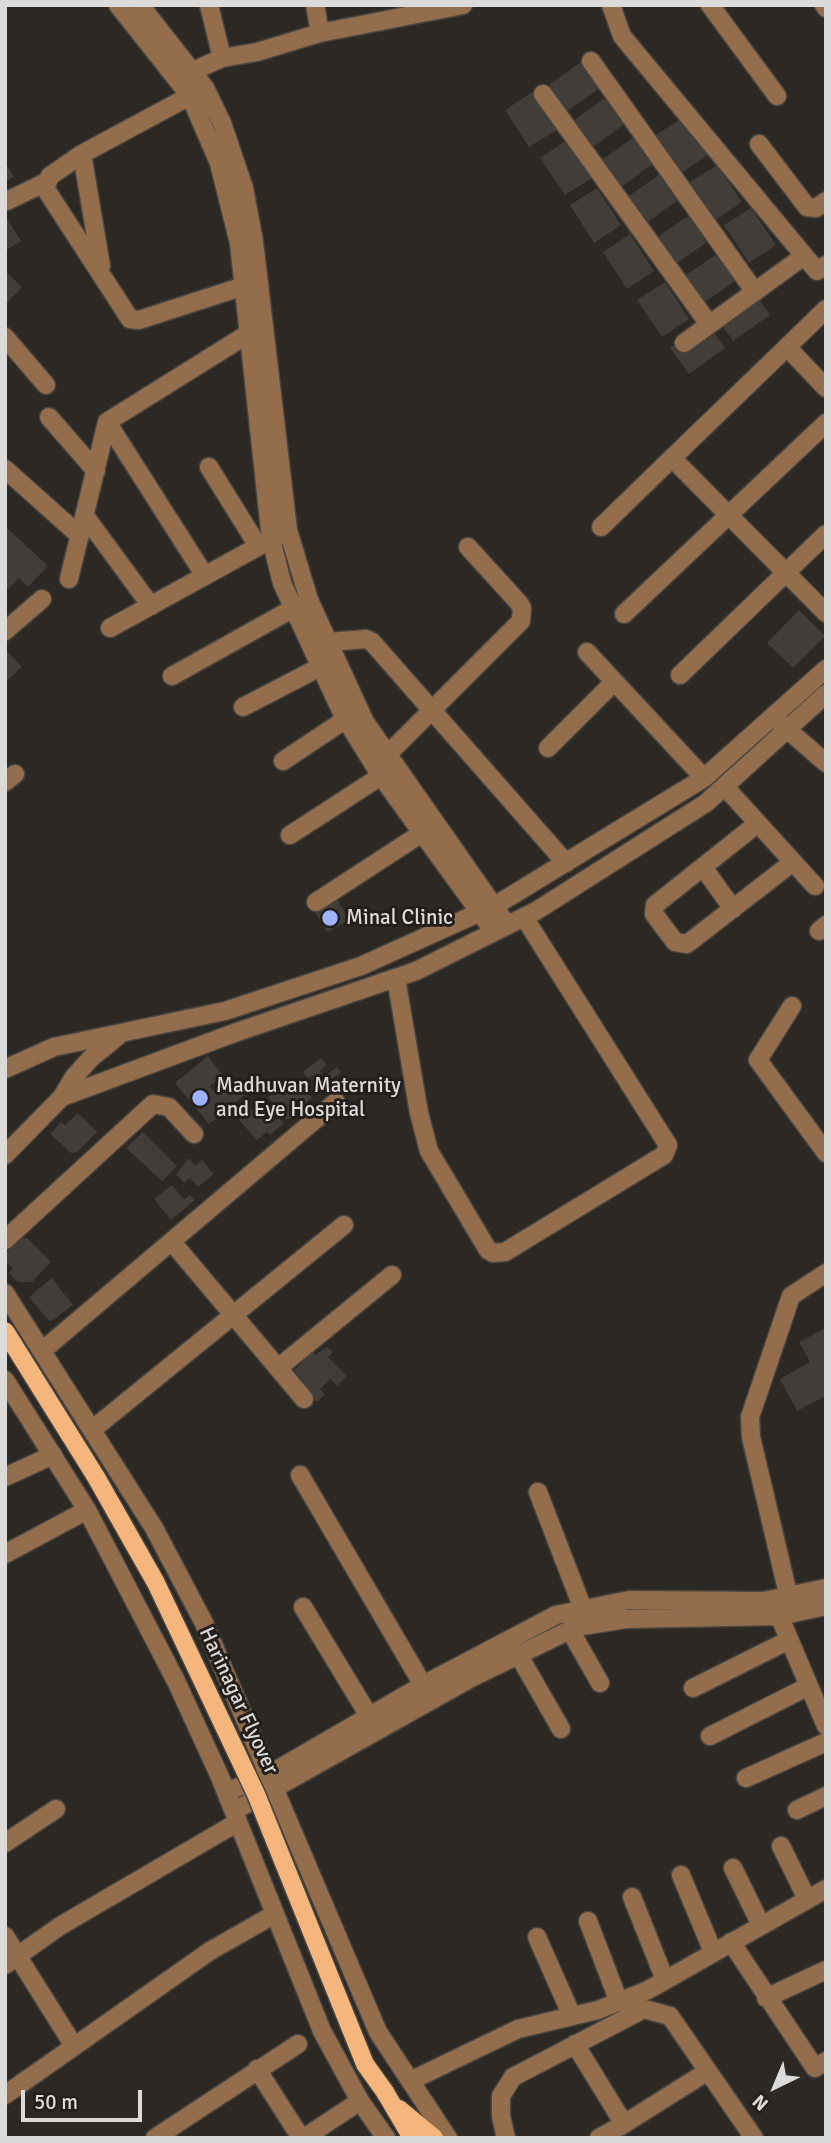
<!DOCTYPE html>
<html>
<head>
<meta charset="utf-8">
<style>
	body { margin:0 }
	#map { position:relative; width:831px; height:2143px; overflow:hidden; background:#2c2824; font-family:Signika,sans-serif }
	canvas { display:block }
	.frame { position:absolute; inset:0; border:7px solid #dddbd9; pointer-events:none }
	.north { position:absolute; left:740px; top:2052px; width:70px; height:70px; -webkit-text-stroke:5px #221e1b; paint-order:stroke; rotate:223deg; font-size:19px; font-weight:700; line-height:28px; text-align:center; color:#dddbd9 }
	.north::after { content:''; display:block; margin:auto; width:24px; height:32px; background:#dddbd9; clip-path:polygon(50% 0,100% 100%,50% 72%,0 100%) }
	.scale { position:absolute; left:21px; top:2090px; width:121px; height:32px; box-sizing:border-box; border:4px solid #dddbd9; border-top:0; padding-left:9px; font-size:21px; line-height:24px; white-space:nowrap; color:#dddbd9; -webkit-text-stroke:5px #221e1b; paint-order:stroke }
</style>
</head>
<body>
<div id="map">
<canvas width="831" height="2143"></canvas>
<div class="frame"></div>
<div class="north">N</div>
<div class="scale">50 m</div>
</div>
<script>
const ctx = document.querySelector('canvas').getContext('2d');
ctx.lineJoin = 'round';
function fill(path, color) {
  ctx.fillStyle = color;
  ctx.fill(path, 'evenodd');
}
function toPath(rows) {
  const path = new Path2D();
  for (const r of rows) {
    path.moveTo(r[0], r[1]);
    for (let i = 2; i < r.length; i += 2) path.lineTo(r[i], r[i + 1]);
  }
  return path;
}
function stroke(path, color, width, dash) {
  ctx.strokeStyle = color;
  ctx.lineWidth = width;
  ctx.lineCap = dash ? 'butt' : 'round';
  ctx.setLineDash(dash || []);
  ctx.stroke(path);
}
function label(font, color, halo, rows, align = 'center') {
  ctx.font = font + ' Signika,sans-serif';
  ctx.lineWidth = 6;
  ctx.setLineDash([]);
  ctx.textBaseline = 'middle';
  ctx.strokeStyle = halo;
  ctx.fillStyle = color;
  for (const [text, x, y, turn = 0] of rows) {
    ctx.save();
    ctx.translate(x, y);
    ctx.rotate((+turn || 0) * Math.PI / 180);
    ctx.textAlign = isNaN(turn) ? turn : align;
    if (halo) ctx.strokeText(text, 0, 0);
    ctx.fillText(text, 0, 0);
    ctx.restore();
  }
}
const building = toPath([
	[585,59,604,85,567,111,549,85],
	[532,92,557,130,529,147,505,110],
	[610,94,629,121,593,147,574,120],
	[683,118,708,155,681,173,656,135],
	[638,134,657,161,621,187,602,160],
	[567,140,592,178,565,195,540,158],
	[5,162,14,177,5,182],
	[717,165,742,202,715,220,690,182],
	[663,172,681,198,645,224,626,198],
	[597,188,621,225,594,243,570,205],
	[751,208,776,245,749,263,724,225],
	[691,214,710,240,673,266,654,239],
	[5,216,21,241,5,251],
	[630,234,654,271,627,289,603,252],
	[720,252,739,278,702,304,683,277],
	[5,271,22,287,5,305],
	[665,282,689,319,662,337,637,300],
	[751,289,770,315,733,341,715,315],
	[706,322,725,348,689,374,670,348],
	[5,526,48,566,28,587,19,578,5,592],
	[799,610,825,636,793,668,767,643],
	[5,649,22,667,5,682],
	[337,899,349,920,327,932,315,912],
	[208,1056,223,1076,210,1086,216,1093,234,1078,247,1093,209,1124,175,1083],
	[321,1058,327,1065,320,1071,324,1077,337,1067,341,1072,317,1091,311,1085,316,1081,312,1075,308,1079,303,1072],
	[290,1080,294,1080,312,1097,290,1119,286,1119,268,1097],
	[259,1103,275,1121,279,1118,284,1123,270,1135,267,1132,257,1140,239,1120],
	[78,1113,97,1132,77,1152,71,1153,50,1134,61,1122,65,1125],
	[143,1132,177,1166,162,1181,126,1148],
	[189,1158,195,1166,202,1160,214,1174,198,1187,190,1178,184,1183,176,1174],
	[172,1185,184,1200,190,1195,195,1200,171,1220,154,1199],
	[27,1238,51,1262,32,1282,18,1282,9,1273,13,1268,5,1261,5,1254,20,1239],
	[52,1278,73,1305,52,1321,48,1320,29,1297],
	[826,1328,826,1396,797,1411,780,1379,810,1362,799,1342],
	[327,1347,333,1352,328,1357,347,1376,337,1386,330,1379,320,1389,325,1394,317,1402,296,1384,301,1378,294,1370,313,1352,315,1355]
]);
const minor = toPath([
	[118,5,190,96,219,163,239,243,271,539,282,583,343,715,381,776,494,932],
	[140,5,205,88,222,123,244,188,254,242,288,530,309,600,365,722,507,925],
	[209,5,222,58],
	[315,5,320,33],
	[611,5,622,36,787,235,817,271,826,265],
	[710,5,777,96],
	[824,5,826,8],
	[591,61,755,292],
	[193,71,222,58,257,52,320,33,463,5],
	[199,91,82,154,50,176,45,188,130,319,139,320,244,286],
	[543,94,709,324],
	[759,144,807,207,816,208,826,201],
	[82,154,101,266],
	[7,201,44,183],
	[5,337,46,385],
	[684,343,804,256],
	[787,347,826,309],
	[49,417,96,471],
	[672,458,787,347,826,388],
	[209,467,258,546],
	[5,469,80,536],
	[85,516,151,606],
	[601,527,672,458,826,613],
	[205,576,107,422,251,332],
	[69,579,107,422],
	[624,614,826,423],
	[110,628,279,535],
	[5,631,42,599],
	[328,642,366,639,372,642,566,863],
	[587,652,704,778],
	[680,675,826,534],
	[172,676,292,609],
	[243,707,318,668],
	[781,724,826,763],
	[548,748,614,682],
	[387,755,521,621,522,608,519,603,468,547],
	[283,761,346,719],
	[5,782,15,774],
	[725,787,815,886],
	[758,823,655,905,654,914,675,942,687,944,793,862],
	[290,835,381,776],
	[703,867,733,909],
	[316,902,422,833],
	[819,931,826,925],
	[396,978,419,1113,429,1151,488,1250,493,1253,505,1252,664,1155,668,1145,524,917],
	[792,1006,758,1060,826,1153],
	[5,1069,54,1047,225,1011,361,966,496,905,704,778,826,669],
	[62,1097,237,1032,416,971,536,911,706,803,826,694],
	[5,1155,62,1097,74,1077,91,1058,118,1036],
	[5,1240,153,1104,169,1107,194,1134],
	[172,1242,304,1399],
	[5,1293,154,1528,204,1623,378,2032,448,2138],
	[42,1351,336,1102],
	[278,1368,392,1275],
	[5,1380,87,1510,176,1681,220,1777,322,2031,360,2101,386,2138],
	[93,1429,344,1225],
	[300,1475,423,1685],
	[5,1477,53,1455],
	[538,1492,583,1609],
	[5,1554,87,1510],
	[789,1598,751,1437,750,1417,791,1296,826,1273],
	[775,1606,826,1726],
	[303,1607,369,1716],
	[570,1630,600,1683],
	[518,1654,561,1729],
	[693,1688,789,1640],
	[710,1736,809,1686],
	[746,1778,826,1742],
	[226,1792,268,1775,423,1685,556,1615,629,1600,764,1601,826,1588],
	[797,1810,826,1796],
	[234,1811,471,1678,576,1627,626,1619,779,1616,826,1606],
	[5,1843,56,1809],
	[781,1846,807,1899],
	[733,1868,761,1925],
	[681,1875,713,1952],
	[632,1897,665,1980],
	[588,1921,619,2002],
	[5,1936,74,2046],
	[537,1937,572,2016],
	[731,1942,815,2068,826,2061],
	[5,1965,60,1926,238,1822],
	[766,1998,826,1970],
	[575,2044,624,2124,599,2138],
	[257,2069,301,2138],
	[410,2081,518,2029,598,2010,648,1990,826,1889],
	[5,2095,210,1951,275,1914],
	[624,2124,708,2071],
	[155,2138,298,2044],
	[304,2138,360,2101],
	[506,2138,501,2116,501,2096,513,2077,644,2009,670,2016,754,2138]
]);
const major = toPath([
	[385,2092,412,2138],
	[399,2109,434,2138]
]);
const majorBridge = toPath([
	[5,1331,96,1477,156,1583,256,1794,365,2064,385,2092]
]);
const markers = [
	[330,918,9,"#9fb3fd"],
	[200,1098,9,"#9fb3fd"]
];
const poiNames = [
	["Minal Clinic",346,918],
	["Madhuvan Maternity",216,1086],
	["and Eye Hospital",216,1110]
];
const streetNames = [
	["Harinagar Flyover",238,1701,65]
];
fill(building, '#413d39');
stroke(minor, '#484541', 21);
stroke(major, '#484541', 21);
stroke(minor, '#936d4c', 18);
stroke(major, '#f5b67e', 18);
stroke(majorBridge, '#484541', 21, []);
stroke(majorBridge, '#f5b67e', 18);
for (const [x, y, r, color] of markers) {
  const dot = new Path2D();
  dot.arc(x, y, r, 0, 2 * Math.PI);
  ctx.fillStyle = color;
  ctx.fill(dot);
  stroke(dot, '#221e1b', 2.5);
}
label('21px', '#dddbd9', '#221e1b', poiNames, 'left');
label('21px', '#dddbd9', '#221e1b', streetNames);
</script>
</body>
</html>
